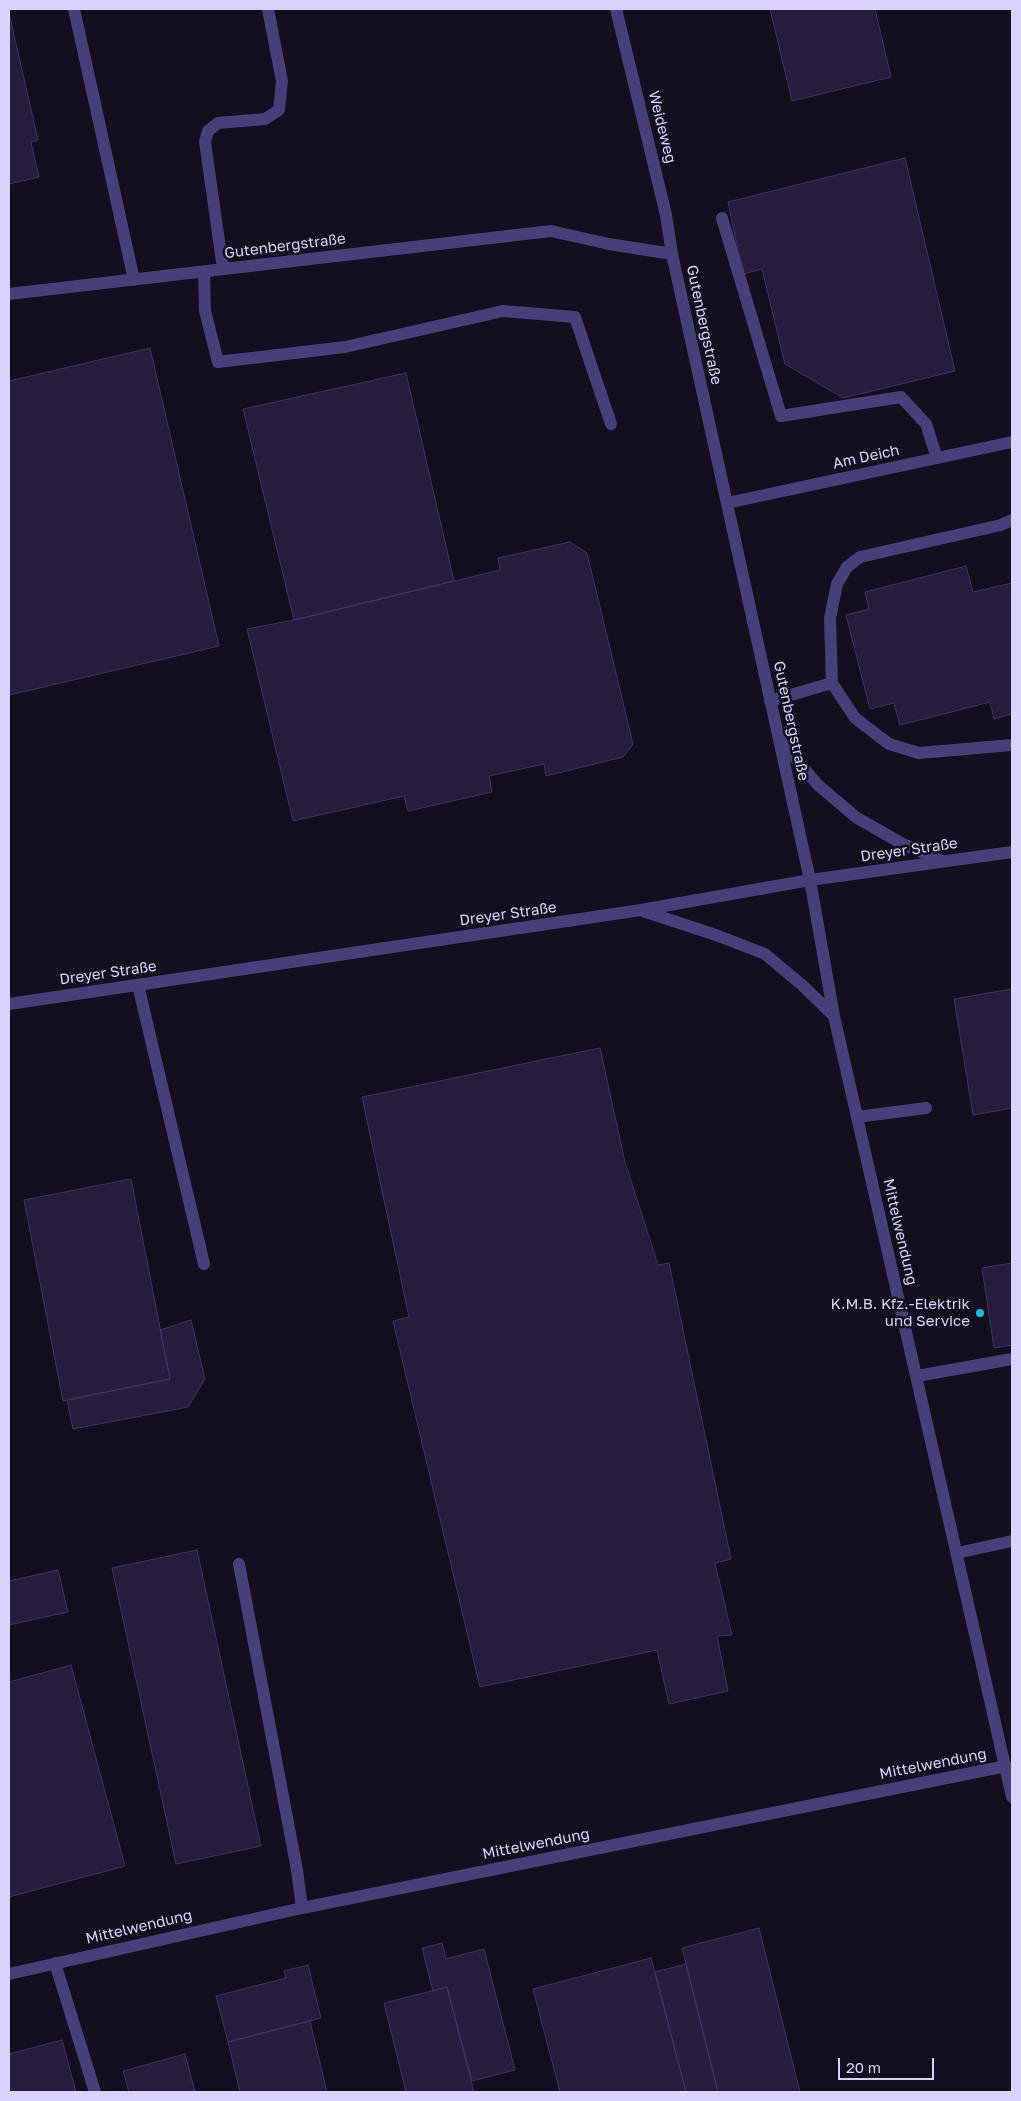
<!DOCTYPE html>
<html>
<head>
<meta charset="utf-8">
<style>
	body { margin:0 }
	#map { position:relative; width:1021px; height:2101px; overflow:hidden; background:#130f1f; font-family:"Golos Text",sans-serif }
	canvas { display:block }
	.frame { position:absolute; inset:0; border:10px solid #dad2fa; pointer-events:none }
	.scale { position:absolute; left:838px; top:2058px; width:96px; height:22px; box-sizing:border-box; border:2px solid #dad2fa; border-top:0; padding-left:6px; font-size:15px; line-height:18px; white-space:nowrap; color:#dad2fa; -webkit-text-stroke:4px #130f1f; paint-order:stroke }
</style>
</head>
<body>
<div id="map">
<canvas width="1021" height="2101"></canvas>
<div class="frame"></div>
<div class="scale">20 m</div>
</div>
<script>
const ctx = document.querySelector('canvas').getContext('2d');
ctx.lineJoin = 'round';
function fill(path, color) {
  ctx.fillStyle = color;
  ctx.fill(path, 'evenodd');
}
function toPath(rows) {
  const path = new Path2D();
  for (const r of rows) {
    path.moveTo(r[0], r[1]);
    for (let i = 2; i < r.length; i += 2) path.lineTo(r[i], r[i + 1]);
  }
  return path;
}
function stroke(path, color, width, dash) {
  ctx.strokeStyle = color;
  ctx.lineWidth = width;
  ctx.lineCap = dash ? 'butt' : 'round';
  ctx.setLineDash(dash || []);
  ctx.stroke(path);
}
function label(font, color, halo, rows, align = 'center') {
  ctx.font = font + ' "Golos Text",sans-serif';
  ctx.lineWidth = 5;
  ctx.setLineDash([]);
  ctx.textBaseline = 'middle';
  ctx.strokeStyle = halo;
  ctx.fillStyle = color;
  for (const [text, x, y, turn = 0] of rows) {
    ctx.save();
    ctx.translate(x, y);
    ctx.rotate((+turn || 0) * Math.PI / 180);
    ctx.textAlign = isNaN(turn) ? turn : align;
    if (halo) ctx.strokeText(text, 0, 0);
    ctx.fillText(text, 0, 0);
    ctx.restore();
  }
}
const building = toPath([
	[770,9,875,9,891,77,792,101,770,9],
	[9,13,38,140,31,142,39,177,9,184,9,13],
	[905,158,955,371,843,398,785,364,762,269,743,274,728,202,905,158],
	[150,348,219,646,9,695,9,381,150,348],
	[406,373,454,581,294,620,243,409,406,373],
	[570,542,587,553,633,744,623,757,546,776,544,764,489,776,492,792,408,811,404,796,293,821,247,629,294,620,500,570,498,558,570,542],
	[966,566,973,592,1012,583,1012,714,994,719,990,702,900,725,894,703,870,709,846,615,869,609,865,592,966,566],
	[1012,989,1012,1108,973,1115,954,999,1012,989],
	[600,1048,625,1162,658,1265,669,1263,731,1559,715,1563,732,1635,717,1636,728,1691,669,1704,657,1650,480,1687,393,1321,409,1317,362,1097,600,1048],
	[131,1179,170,1379,63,1401,24,1200,131,1179],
	[1012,1263,1012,1345,994,1348,982,1268,1012,1263],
	[191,1320,205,1379,188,1407,73,1429,67,1400,170,1379,160,1330,191,1320],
	[197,1550,261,1846,176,1864,112,1568,197,1550],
	[58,1570,68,1612,9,1625,9,1581,58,1570],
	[71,1665,125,1866,9,1897,9,1682,71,1665],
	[759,1928,800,2092,718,2092,682,1948,759,1928],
	[442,1943,446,1959,484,1949,515,2070,472,2081,447,1987,433,1991,422,1948,442,1943],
	[651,1958,686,2092,560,2092,533,1989,651,1958],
	[686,1964,718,2092,686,2092,655,1972,686,1964],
	[308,1965,321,2018,228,2042,216,1996,286,1978,284,1971,308,1965],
	[447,1987,474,2092,406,2092,384,2003,447,1987],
	[310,2021,327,2092,240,2092,228,2042,310,2021],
	[62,2040,76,2092,9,2092,9,2054,62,2040],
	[185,2054,195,2092,129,2092,123,2071,185,2054]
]);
const minor = toPath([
	[74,9,134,280],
	[616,9,666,215,672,254],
	[722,218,781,416,901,397,926,424,937,458],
	[223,269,205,142,208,131,218,123,265,119,279,110,282,81,268,9],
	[204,271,205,311,218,362,345,347,503,311,575,317,611,424],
	[9,294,551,231,609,244,672,254,810,880,834,1016,1012,1797],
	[727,503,1012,442],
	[832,683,855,718,889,744,919,753,1012,745],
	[770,701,832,683,830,618,837,584,847,567,860,557,1001,525,1012,520],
	[780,740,818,785,857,818,901,843,942,861],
	[643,911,716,935,765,954,802,985,834,1016],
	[138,985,204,1264],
	[9,1004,641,910,810,880,1012,852],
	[857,1117,926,1108],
	[917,1376,1012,1359],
	[957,1553,1012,1541],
	[239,1564,297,1870,302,1908],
	[55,1963,95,2092],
	[9,1974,302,1908,1006,1766]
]);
const markers = [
	[980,1313,5,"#18bce0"]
];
const streetNames = [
	["Weideweg",662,127,76],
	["Gutenbergstraße",285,246,-7],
	["Gutenbergstraße",704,325,78],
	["Am Deich",866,457,-12],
	["Gutenbergstraße",791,721,78],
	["Dreyer Straße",909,850,-8],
	["Dreyer Straße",508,914,-8],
	["Dreyer Straße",108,973,-8],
	["Mittelwendung",900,1232,77],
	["Mittelwendung",933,1764,-11],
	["Mittelwendung",536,1844,-11],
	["Mittelwendung",139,1927,-13]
];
const poiNames = [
	["K.M.B. Kfz.-Elektrik",970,1304],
	["und Service",970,1321]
];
fill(building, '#261d3e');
stroke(building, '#413167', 1);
stroke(minor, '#463f79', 12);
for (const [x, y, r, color] of markers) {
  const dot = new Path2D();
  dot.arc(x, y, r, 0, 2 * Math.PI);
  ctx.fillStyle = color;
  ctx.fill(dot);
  stroke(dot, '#130f1f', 2);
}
label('15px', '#dad2fa', '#130f1f', streetNames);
label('15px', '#dad2fa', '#130f1f', poiNames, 'right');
</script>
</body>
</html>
